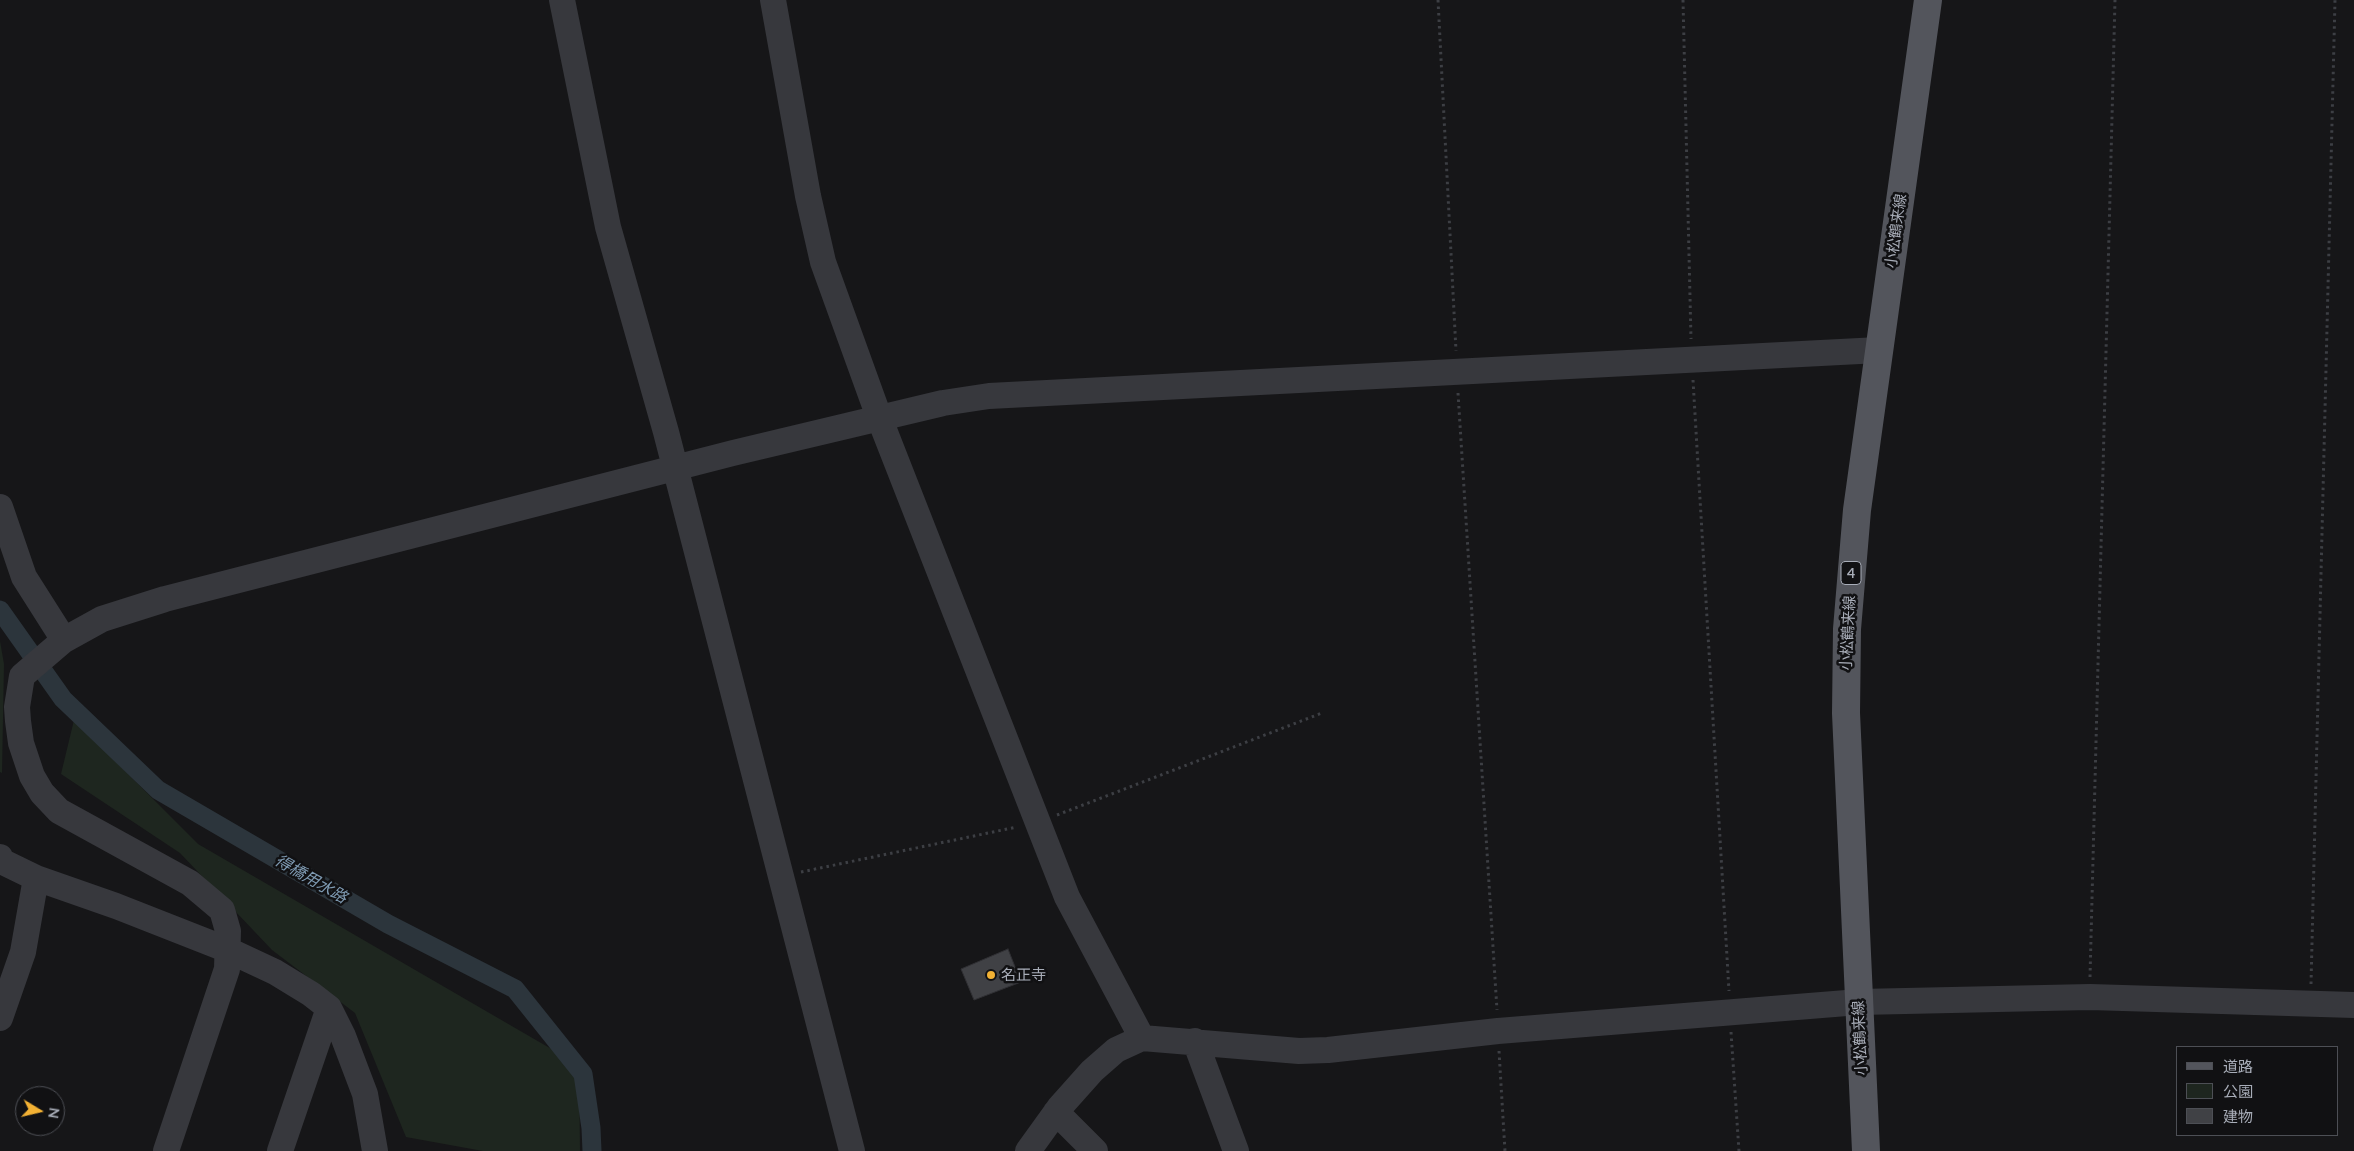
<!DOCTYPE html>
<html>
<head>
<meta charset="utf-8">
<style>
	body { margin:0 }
	#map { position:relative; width:2354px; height:1151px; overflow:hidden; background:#161618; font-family:Lato,"Noto Sans JP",sans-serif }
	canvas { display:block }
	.legend { position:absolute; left:2176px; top:1046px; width:162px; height:90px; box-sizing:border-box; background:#111113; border:1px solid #4d4f55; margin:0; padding:6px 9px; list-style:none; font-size:15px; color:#a8adb8 }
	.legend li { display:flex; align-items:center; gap:10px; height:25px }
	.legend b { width:25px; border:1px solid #4d4f55 }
	.north { position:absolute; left:15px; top:1086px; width:50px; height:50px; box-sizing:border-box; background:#111113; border:1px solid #4d4f55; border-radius:50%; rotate:99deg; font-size:14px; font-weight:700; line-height:20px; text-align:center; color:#a8adb8 }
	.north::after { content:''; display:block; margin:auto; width:18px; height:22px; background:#f2b134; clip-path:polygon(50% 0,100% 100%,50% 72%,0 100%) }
</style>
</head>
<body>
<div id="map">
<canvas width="2354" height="1151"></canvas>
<ul class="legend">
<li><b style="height:6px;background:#53555c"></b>道路</li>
<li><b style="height:14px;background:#1e261f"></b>公園</li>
<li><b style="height:14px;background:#404145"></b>建物</li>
</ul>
<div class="north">N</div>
</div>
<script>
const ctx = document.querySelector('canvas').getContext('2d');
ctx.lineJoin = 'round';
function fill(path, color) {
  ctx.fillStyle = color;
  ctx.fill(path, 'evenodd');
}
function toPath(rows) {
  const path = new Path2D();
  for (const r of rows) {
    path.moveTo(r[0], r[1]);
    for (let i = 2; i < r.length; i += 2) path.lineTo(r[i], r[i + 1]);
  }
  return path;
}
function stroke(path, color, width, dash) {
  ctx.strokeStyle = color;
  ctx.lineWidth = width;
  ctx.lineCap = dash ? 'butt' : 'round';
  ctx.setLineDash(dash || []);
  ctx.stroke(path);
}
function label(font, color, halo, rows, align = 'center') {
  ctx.font = font + ' Lato,"Noto Sans JP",sans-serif';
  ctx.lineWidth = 5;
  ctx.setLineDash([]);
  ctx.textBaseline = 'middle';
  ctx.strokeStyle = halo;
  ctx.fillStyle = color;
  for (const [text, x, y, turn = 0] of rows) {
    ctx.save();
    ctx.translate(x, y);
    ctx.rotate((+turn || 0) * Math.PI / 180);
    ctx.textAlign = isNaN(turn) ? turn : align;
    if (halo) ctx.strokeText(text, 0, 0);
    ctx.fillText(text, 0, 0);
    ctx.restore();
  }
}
const green = toPath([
	[0,641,4,664,2,773,0,772],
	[74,720,198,844,579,1065,580,1151,483,1151,406,1137,355,1013,272,950,180,853,61,774]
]);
const canal = toPath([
	[0,610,63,699,158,790,388,924,515,989,583,1074,591,1128,592,1151]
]);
const building = toPath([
	[1008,949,1021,982,974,1000,961,969,1008,949]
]);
const path = toPath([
	[1438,0,1456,351],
	[1683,0,1691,339],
	[1693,380,1729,991],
	[1458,393,1497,1010],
	[1057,815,1322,713],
	[801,872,1017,827],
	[2090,977,2115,0],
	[2311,984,2335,0],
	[1731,1032,1739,1151],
	[1499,1051,1505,1151]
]);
const minor = toPath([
	[562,0,608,227,666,432,852,1151],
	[773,0,808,196,823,262,879,417,1067,897,1142,1038],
	[0,507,24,577,64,640,22,676,17,707,18,721,21,743,32,776,42,793,59,811,190,883,222,910,228,931,227,969,166,1151],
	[64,640,102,619,165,599,733,453,943,403,989,396,1879,350],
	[0,857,1,861,36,878,116,906,228,950,275,972,311,994,329,1008,343,1036,365,1094,375,1151],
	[0,1018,23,952,36,878],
	[1195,1041,1236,1151],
	[1056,1112,1095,1151],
	[280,1151,329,1008],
	[1028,1151,1059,1108,1092,1071,1116,1050,1142,1038,1299,1051,1328,1050,1498,1031,1859,1002,2090,997,2354,1005]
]);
const major = toPath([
	[1866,1151,1846,713,1847,629,1857,510,1928,0]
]);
const markers = [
	[991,975,5,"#f2b134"]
];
const shields = [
	[1851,573,20]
];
const shieldNames = [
	["4",1851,573]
];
const streetNames = [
	["小松鶴来線",1896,231,-82],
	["小松鶴来線",1848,633,-87],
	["小松鶴来線",1860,1038,-93]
];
const poiNames = [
	["名正寺",1001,975]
];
const waterNames = [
	["得橋用水路",311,879,30]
];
fill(green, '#1e261f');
stroke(canal, '#2c353c', 19);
fill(building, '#404145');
stroke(building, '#303034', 1);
stroke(path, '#3d3f44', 3, [2.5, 4]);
stroke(minor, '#37383d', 26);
stroke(major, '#53555c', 28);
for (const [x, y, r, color] of markers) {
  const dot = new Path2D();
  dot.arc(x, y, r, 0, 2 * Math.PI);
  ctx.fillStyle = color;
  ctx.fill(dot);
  stroke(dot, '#111113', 2);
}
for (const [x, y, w] of shields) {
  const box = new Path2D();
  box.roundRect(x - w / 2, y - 11.5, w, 23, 4);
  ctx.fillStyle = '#111113';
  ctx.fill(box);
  stroke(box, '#a8adb8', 1);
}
label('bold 14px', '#a8adb8', null, shieldNames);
label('15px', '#a8adb8', '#111113', streetNames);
label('15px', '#a8adb8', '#111113', poiNames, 'left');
label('italic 16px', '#7f9bb3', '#111113', waterNames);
</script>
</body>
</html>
